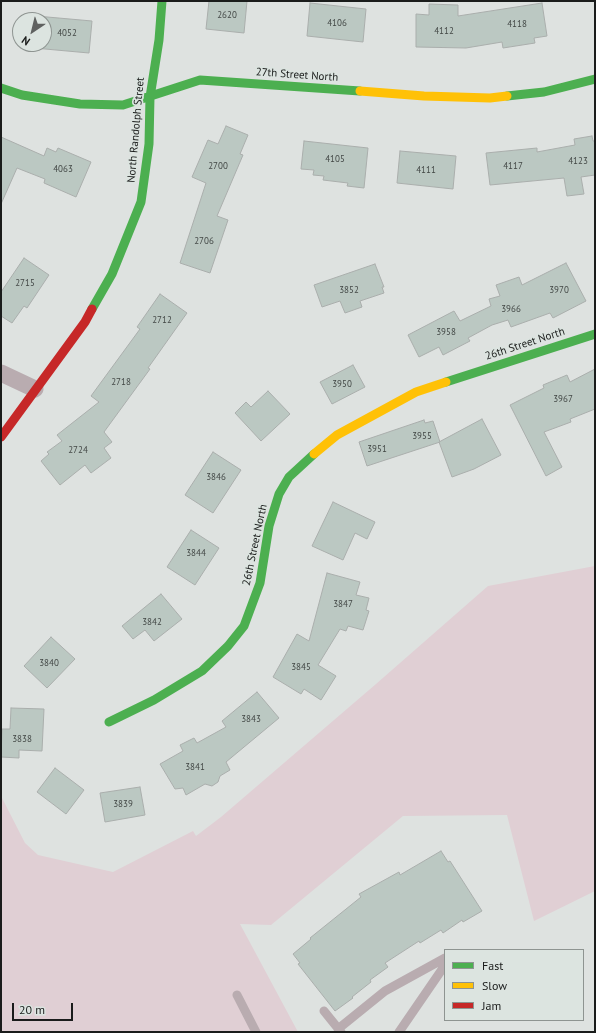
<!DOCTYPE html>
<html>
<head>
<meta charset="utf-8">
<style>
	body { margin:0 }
	#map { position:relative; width:596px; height:1033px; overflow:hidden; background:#dee2e0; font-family:"PT Sans",sans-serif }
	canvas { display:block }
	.frame { position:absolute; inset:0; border:2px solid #1a1c1b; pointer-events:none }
	.legend { position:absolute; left:444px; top:949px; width:140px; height:72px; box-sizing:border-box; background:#dce4e0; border:1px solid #8e9491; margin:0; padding:5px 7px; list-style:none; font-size:12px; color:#1a1c1b }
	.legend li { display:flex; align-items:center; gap:8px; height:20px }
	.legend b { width:20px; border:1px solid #8e9491 }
	.north { position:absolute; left:12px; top:12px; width:40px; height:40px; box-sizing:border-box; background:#dce4e0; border:1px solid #8e9491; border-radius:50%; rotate:215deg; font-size:11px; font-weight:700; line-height:16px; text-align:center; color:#1a1c1b }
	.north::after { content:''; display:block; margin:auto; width:14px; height:18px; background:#5f6160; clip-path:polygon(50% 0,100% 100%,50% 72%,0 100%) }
	.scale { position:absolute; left:12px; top:1003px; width:61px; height:18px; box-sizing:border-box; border:2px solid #1a1c1b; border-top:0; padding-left:5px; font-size:12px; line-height:14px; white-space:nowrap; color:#1a1c1b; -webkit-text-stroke:3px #dce4e0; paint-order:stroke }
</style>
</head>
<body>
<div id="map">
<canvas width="596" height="1033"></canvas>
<div class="frame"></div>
<ul class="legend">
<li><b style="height:5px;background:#4caf50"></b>Fast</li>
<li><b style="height:5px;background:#ffc107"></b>Slow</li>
<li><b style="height:5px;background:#c62828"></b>Jam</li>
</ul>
<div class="north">N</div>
<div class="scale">20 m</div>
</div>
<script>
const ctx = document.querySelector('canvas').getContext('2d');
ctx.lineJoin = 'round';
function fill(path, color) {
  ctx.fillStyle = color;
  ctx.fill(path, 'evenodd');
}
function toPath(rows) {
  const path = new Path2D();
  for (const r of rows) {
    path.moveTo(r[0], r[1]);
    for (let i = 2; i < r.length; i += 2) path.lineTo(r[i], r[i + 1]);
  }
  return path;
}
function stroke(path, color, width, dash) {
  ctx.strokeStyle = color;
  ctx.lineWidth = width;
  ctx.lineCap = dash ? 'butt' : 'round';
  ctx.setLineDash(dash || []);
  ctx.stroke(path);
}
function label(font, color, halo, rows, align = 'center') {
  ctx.font = font + ' "PT Sans",sans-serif';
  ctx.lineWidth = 3.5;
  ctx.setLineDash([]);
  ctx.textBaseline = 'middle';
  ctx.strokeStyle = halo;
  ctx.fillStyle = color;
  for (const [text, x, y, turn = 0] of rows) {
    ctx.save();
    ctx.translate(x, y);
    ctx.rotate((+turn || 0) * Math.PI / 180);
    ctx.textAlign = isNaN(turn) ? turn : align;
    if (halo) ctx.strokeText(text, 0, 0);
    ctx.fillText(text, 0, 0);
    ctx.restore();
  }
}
const green = toPath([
	[595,566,595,891,534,921,507,815,403,816,271,925,240,924,298,1032,1,1032,1,796,25,843,38,855,113,872,193,831,196,836,221,817,376,684,488,586]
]);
const building = toPath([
	[209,1,247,1,244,33,206,29,209,1],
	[310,3,366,9,363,42,307,36,310,3],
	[542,3,547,36,534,38,535,43,503,48,502,42,466,48,416,47,416,14,429,15,429,4,458,5,458,16,542,3],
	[36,16,92,21,89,53,34,48,34,44,44,44,44,20,36,20,36,16],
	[226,126,248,135,240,154,243,155,217,216,228,220,210,273,180,263,206,183,192,177,208,140,218,144,226,126],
	[592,136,593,141,595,141,595,175,581,177,584,194,567,196,564,178,490,185,486,153,537,148,537,152,575,145,574,139,592,136],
	[1,137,44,156,47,148,56,152,58,148,91,162,76,197,44,183,45,179,17,168,1,204,1,137],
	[304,141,368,148,364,188,347,186,348,183,323,180,324,176,313,175,314,170,301,169,304,141],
	[400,151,456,156,453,189,397,183,400,151],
	[24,258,49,275,27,308,24,306,12,323,1,316,1,292,24,258],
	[566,263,586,301,553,318,550,313,511,327,508,320,492,325,468,338,470,341,443,355,439,347,419,357,408,335,454,311,460,321,491,306,489,299,500,296,496,285,519,277,522,285,566,263],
	[375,264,384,287,382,287,384,293,360,301,362,307,345,313,340,301,322,307,314,285,375,264],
	[160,294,187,313,148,368,150,369,104,432,112,442,104,448,111,458,91,473,85,465,60,485,41,461,49,454,47,452,62,441,57,435,99,402,91,396,140,329,137,327,160,294],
	[353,365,365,387,332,404,320,382,353,365],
	[595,369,595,409,570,419,571,422,544,432,562,467,546,476,510,405,544,388,543,385,567,375,570,382,595,369],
	[268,391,290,414,261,441,235,413,246,402,251,407,268,391],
	[482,419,501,455,474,469,452,477,439,442,482,419],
	[424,420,425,423,433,421,440,442,367,466,359,442,424,420],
	[213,452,241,470,213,513,185,495,213,452],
	[333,502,375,522,367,539,355,533,343,560,312,546,333,502],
	[191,530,219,548,195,585,167,567,191,530],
	[327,573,360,582,356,595,369,598,366,610,369,611,363,630,348,626,346,631,340,629,318,665,336,676,321,700,304,689,301,694,273,677,297,634,309,641,327,573],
	[161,594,182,619,154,641,145,630,133,639,122,626,161,594],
	[51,637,75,659,47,688,24,666,51,637],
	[257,692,279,718,226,762,230,770,220,776,218,782,212,786,205,784,186,795,183,788,175,789,160,764,183,751,180,745,194,738,197,743,226,727,222,721,257,692],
	[11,708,44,709,42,751,19,750,19,758,1,757,2,729,10,729,11,708],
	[55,768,84,790,66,814,37,792,55,768],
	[140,787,145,815,105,822,100,793,140,787],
	[441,851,448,862,450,861,482,911,463,922,462,920,443,933,441,930,420,943,419,941,385,963,388,967,370,980,371,982,352,997,353,998,335,1011,298,964,300,963,293,954,311,939,310,938,361,897,359,894,399,872,400,875,441,851]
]);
const lane = toPath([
	[237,995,256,1032],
	[324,1011,341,1032],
	[338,1029,385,991,445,958],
	[399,1032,445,965]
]);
const street = toPath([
	[1,373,35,389]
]);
const fast = toPath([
	[1,88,22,95,80,104,123,105,200,80,360,91],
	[507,96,544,92,595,79],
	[92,309,112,274,141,202,149,144,150,97,159,40,162,1],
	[446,382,595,334],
	[109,722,154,700,202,671,228,646,244,626,260,583,269,526,279,494,289,477,314,454]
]);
const slow = toPath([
	[360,91,424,96,490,98,507,96],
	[314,454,337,435,416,392,446,382]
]);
const jam = toPath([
	[1,437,85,322,92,309]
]);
const numberNames = [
	["2620",227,15],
	["4106",337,23],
	["4118",517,24],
	["4112",444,31],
	["4052",67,33],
	["4105",335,159],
	["4123",578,161],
	["2700",218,166],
	["4117",513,166],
	["4063",63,169],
	["4111",426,170],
	["2706",204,241],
	["2715",25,283],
	["3852",349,290],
	["3970",559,290],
	["3966",511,309],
	["2712",162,320],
	["3958",446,332],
	["2718",121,382],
	["3950",342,384],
	["3967",563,399],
	["3955",422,436],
	["3951",377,449],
	["2724",78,450],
	["3846",216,477],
	["3844",196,553],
	["3847",343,604],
	["3842",152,622],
	["3840",49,663],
	["3845",301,667],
	["3843",251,719],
	["3838",22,739],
	["3841",195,767],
	["3839",123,804]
];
const streetNames = [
	["27th Street North",297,75,4],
	["North Randolph Street",136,130,-85],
	["26th Street North",525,344,-18],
	["26th Street North",255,545,-78]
];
fill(green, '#e0cfd4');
fill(building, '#bbc8c2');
stroke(building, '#aaaeac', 1);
stroke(lane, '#b9acb0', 9);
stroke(street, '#b9acb0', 17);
stroke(fast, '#4caf50', 9);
stroke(slow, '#ffc107', 9);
stroke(jam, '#c62828', 9);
label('9px', '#424745', null, numberNames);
label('11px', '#1a1c1b', '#dce4e0', streetNames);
</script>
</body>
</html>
